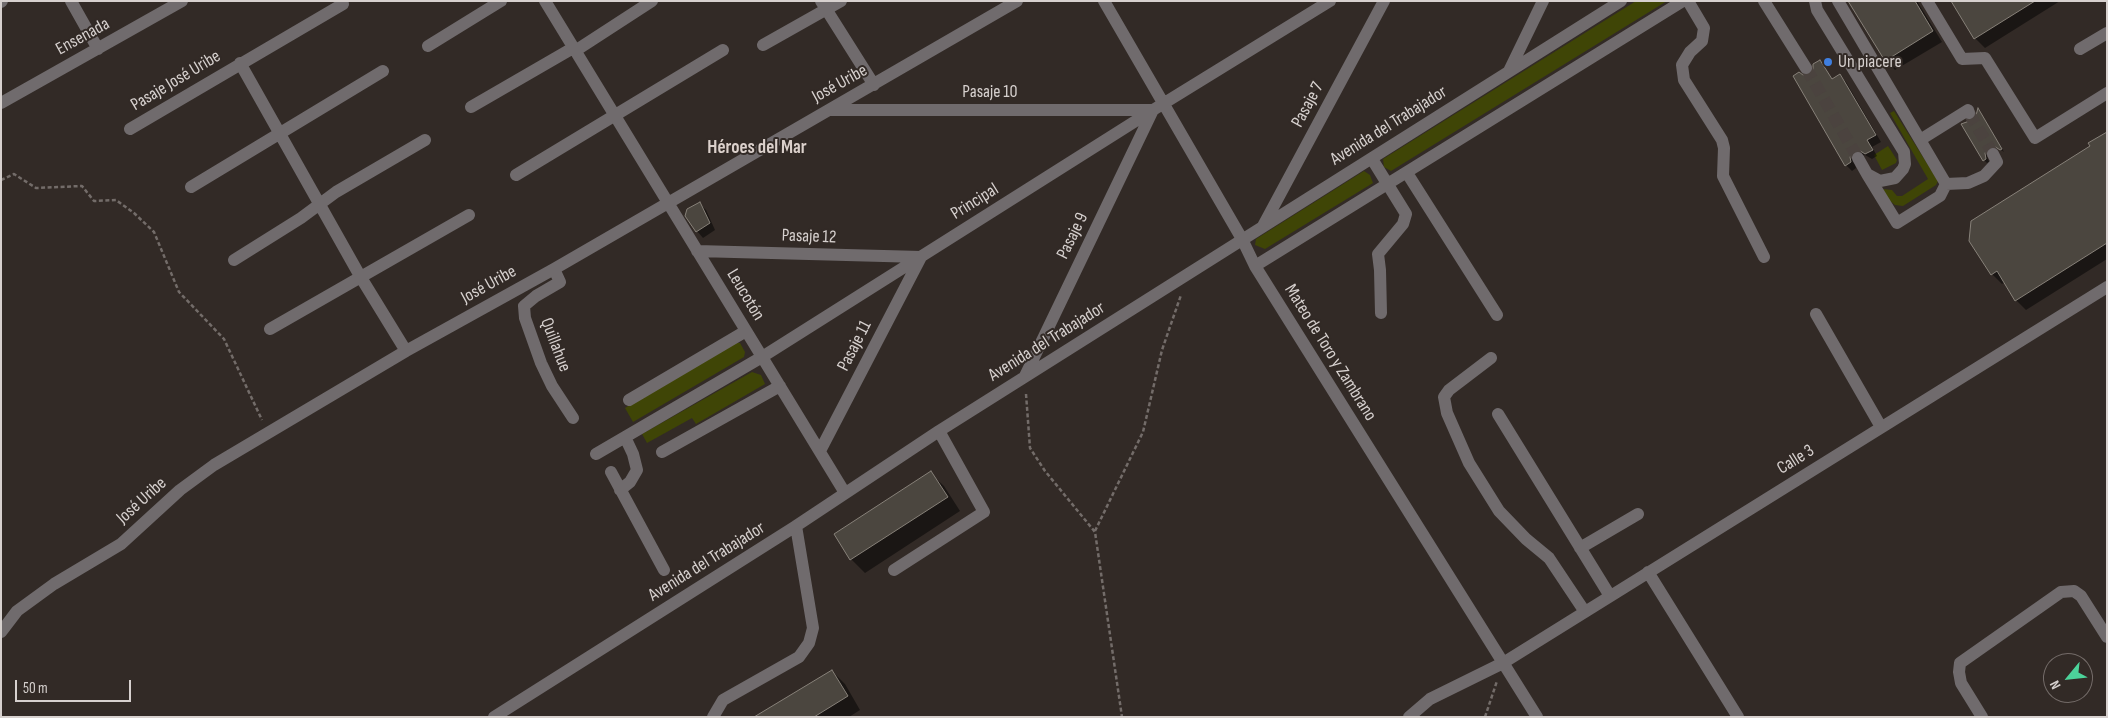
<!DOCTYPE html>
<html>
<head>
<meta charset="utf-8">
<style>
	body { margin:0 }
	#map { position:relative; width:2108px; height:718px; overflow:hidden; background:#322a26; font-family:"Sofia Sans Condensed",sans-serif }
	canvas { display:block }
	.frame { position:absolute; inset:0; border:2px solid #d6d0ce; pointer-events:none }
	.north { position:absolute; left:2043px; top:653px; width:50px; height:50px; box-sizing:border-box; background:#322a26; border:1px solid #746c69; border-radius:50%; rotate:242deg; font-size:14px; font-weight:700; line-height:20px; text-align:center; color:#d6d0ce }
	.north::after { content:''; display:block; margin:auto; width:18px; height:22px; background:#4cd39a; clip-path:polygon(50% 0,100% 100%,50% 72%,0 100%) }
	.scale { position:absolute; left:15px; top:680px; width:116px; height:22px; box-sizing:border-box; border:2px solid #d6d0ce; border-top:0; padding-left:6px; font-size:15px; line-height:18px; white-space:nowrap; color:#d6d0ce; -webkit-text-stroke:4px #322a26; paint-order:stroke }
</style>
</head>
<body>
<div id="map">
<canvas width="2108" height="718"></canvas>
<div class="frame"></div>
<div class="north">N</div>
<div class="scale">50 m</div>
</div>
<script>
const ctx = document.querySelector('canvas').getContext('2d');
ctx.lineJoin = 'round';
function fill(path, color) {
  ctx.fillStyle = color;
  ctx.fill(path, 'evenodd');
}
function toPath(rows) {
  const path = new Path2D();
  for (const r of rows) {
    path.moveTo(r[0], r[1]);
    for (let i = 2; i < r.length; i += 2) path.lineTo(r[i], r[i + 1]);
  }
  return path;
}
function stroke(path, color, width, dash) {
  ctx.strokeStyle = color;
  ctx.lineWidth = width;
  ctx.lineCap = dash ? 'butt' : 'round';
  ctx.setLineDash(dash || []);
  ctx.stroke(path);
}
function label(font, color, halo, rows, align = 'center') {
  ctx.font = font + ' "Sofia Sans Condensed",sans-serif';
  ctx.lineWidth = 4;
  ctx.setLineDash([]);
  ctx.textBaseline = 'middle';
  ctx.strokeStyle = halo;
  ctx.fillStyle = color;
  for (const [text, x, y, turn = 0] of rows) {
    ctx.save();
    ctx.translate(x, y);
    ctx.rotate((+turn || 0) * Math.PI / 180);
    ctx.textAlign = isNaN(turn) ? turn : align;
    if (halo) ctx.strokeText(text, 0, 0);
    ctx.fillText(text, 0, 0);
    ctx.restore();
  }
}
const green = toPath([
	[1636,1,1667,1,1391,171,1384,167,1383,159],
	[1894,111,1938,181,1936,185,1903,206,1895,205,1889,200,1883,189,1892,190,1897,196,1902,196,1928,179,1890,113],
	[1888,146,1897,160,1896,163,1882,170,1874,155],
	[1364,171,1370,175,1373,183,1265,249,1255,245,1256,239],
	[734,343,740,343,745,352,744,357,633,422,625,408],
	[752,372,761,375,765,384,696,424,692,418,647,443,642,434]
]);
const shadow = toPath([
	[1850,1,1917,1,1942,42,1895,70,1886,60],
	[1953,1,2060,1,1985,48,1975,38],
	[1820,61,1833,80,1840,76,1846,82,1881,142,1872,147,1877,156,1872,159,1865,155,1859,157,1855,164,1856,168,1852,171,1846,165,1802,77,1810,76],
	[1980,113,2004,152,1998,148,1992,150,1987,156,1989,162,1987,163,1984,160,1976,120],
	[2107,133,2107,259,2026,310,2016,300,2005,282,2002,284,1992,274,2092,146],
	[700,204,706,210,715,230,703,238,697,231],
	[930,473,944,486,960,511,865,573,851,559,835,534],
	[832,671,845,684,860,710,849,717,757,717]
]);
const building = toPath([
	[1848,1,1915,1,1933,31,1885,61,1848,1],
	[1951,1,2035,1,1974,39,1951,1],
	[1820,60,1832,79,1840,74,1876,135,1867,140,1873,150,1865,154,1859,150,1854,151,1850,157,1851,162,1845,166,1793,76,1799,72,1803,75,1810,75,1813,71,1813,64,1820,60],
	[1978,108,2002,149,2000,150,1994,146,1989,147,1985,153,1986,159,1983,161,1961,124,1975,119,1978,108],
	[2107,132,2107,243,2015,301,1997,271,1991,275,1969,241,1971,221,2090,146,2088,143,2107,132],
	[700,202,710,223,696,232,685,216,687,209,700,202],
	[931,471,948,497,850,560,834,534,931,471],
	[832,670,848,696,814,717,754,717,832,670]
]);
const minorTunnel = toPath([
	[1806,68,1858,158],
	[1969,113,1993,154]
]);
const path = toPath([
	[1,180,14,174,36,188,82,186,94,201,116,200,134,213,154,232,179,292,224,339,262,420],
	[1026,394,1030,448,1045,471,1095,532,1122,717],
	[1095,531,1143,432,1162,350,1181,295],
	[1485,717,1497,681]
]);
const minor = toPath([
	[71,1,98,49],
	[545,1,845,493],
	[821,1,874,85],
	[1104,1,1242,239,1255,266,1537,717],
	[1688,1,1704,28,1702,41,1690,52,1682,65,1684,80,1722,140,1724,148,1723,176,1764,257],
	[1764,1,1806,68],
	[1815,1,1817,10,1904,152,1905,164,1903,169,1895,178,1880,181,1867,174,1858,158],
	[1838,1,1946,184,1940,196,1897,223,1867,174],
	[1927,1,1962,59,1985,58,2035,138,2107,93],
	[1,2,2,1],
	[763,45,841,1],
	[428,46,501,1],
	[2080,49,2107,33],
	[575,51,652,1],
	[240,63,360,276,406,351],
	[1509,71,1543,1],
	[1,103,182,1],
	[471,107,573,48],
	[830,110,1153,110,1025,376],
	[130,129,343,4],
	[1920,140,1968,110,1969,113],
	[1372,159,1406,214,1403,224,1378,254,1380,270,1381,313],
	[1407,173,1497,315],
	[516,175,723,50],
	[1946,184,1968,183,1984,176,1997,162,1993,154],
	[191,187,383,71],
	[1263,226,1384,1],
	[697,251,921,257,820,451],
	[234,260,301,218,336,192,425,140],
	[1255,266,1683,1],
	[554,269,560,282,536,296,524,306,525,318,541,363,552,386,573,418],
	[1816,314,1881,427],
	[270,329,469,215],
	[1491,358,1449,390,1444,397,1447,413,1469,463,1499,511,1526,539,1549,558,1585,612],
	[629,400,746,331],
	[1498,414,1610,596],
	[662,452,780,386],
	[596,454,762,357,1153,110,1330,1],
	[611,472,664,570],
	[620,490,630,482,637,470,633,454,625,437],
	[1580,548,1638,514],
	[894,570,984,512,939,431],
	[1648,572,1738,717],
	[1,632,17,611,54,584,121,544,180,490,214,465,406,351,554,269,1017,1],
	[494,717,796,526,939,431,1621,1],
	[713,717,723,700,799,657,809,643,813,628,796,526],
	[1409,717,1430,699,1503,663,2107,287],
	[1982,717,1961,683,1959,672,1960,663,2061,592,2074,591,2081,596,2107,637]
]);
const markers = [
	[1828,62,5,"#3f7fe0"]
];
const streetNames = [
	["Ensenada",83,37,-29],
	["Pasaje José Uribe",176,81,-31],
	["José Uribe",840,84,-29],
	["Pasaje 10",990,92],
	["Pasaje 7",1308,105,-62],
	["Avenida del Trabajador",1389,126,-32],
	["Principal",975,202,-32],
	["Pasaje 9",1073,236,-64],
	["Pasaje 12",809,237,2],
	["José Uribe",489,285,-29],
	["Leucotón",745,295,59],
	["Avenida del Trabajador",1047,342,-32],
	["Quillahue",555,345,69],
	["Pasaje 11",855,346,-63],
	["Mateo de Toro y Zambrano",1330,353,58],
	["Calle 3",1796,460,-32],
	["José Uribe",142,501,-42],
	["Avenida del Trabajador",707,562,-32]
];
const poiNames = [
	["Un piacere",1838,62]
];
const neighbourhoodNames = [
	["Héroes del Mar",757,148]
];
fill(green, '#3f4506');
fill(shadow, '#0007');
fill(building, '#4b463f');
stroke(building, '#878179', 1);
stroke(minorTunnel, '#4b433f', 12, [12, 6]);
stroke(path, '#736c69', 2.5, [4, 2.5]);
stroke(minor, '#706b6d', 12);
for (const [x, y, r, color] of markers) {
  const dot = new Path2D();
  dot.arc(x, y, r, 0, 2 * Math.PI);
  ctx.fillStyle = color;
  ctx.fill(dot);
  stroke(dot, '#322a26', 2);
}
label('18px', '#d6d0ce', '#322a26', streetNames);
label('18px', '#d6d0ce', '#322a26', poiNames, 'left');
label('bold 19px', '#dbd0cb', '#322a26', neighbourhoodNames);
</script>
</body>
</html>
